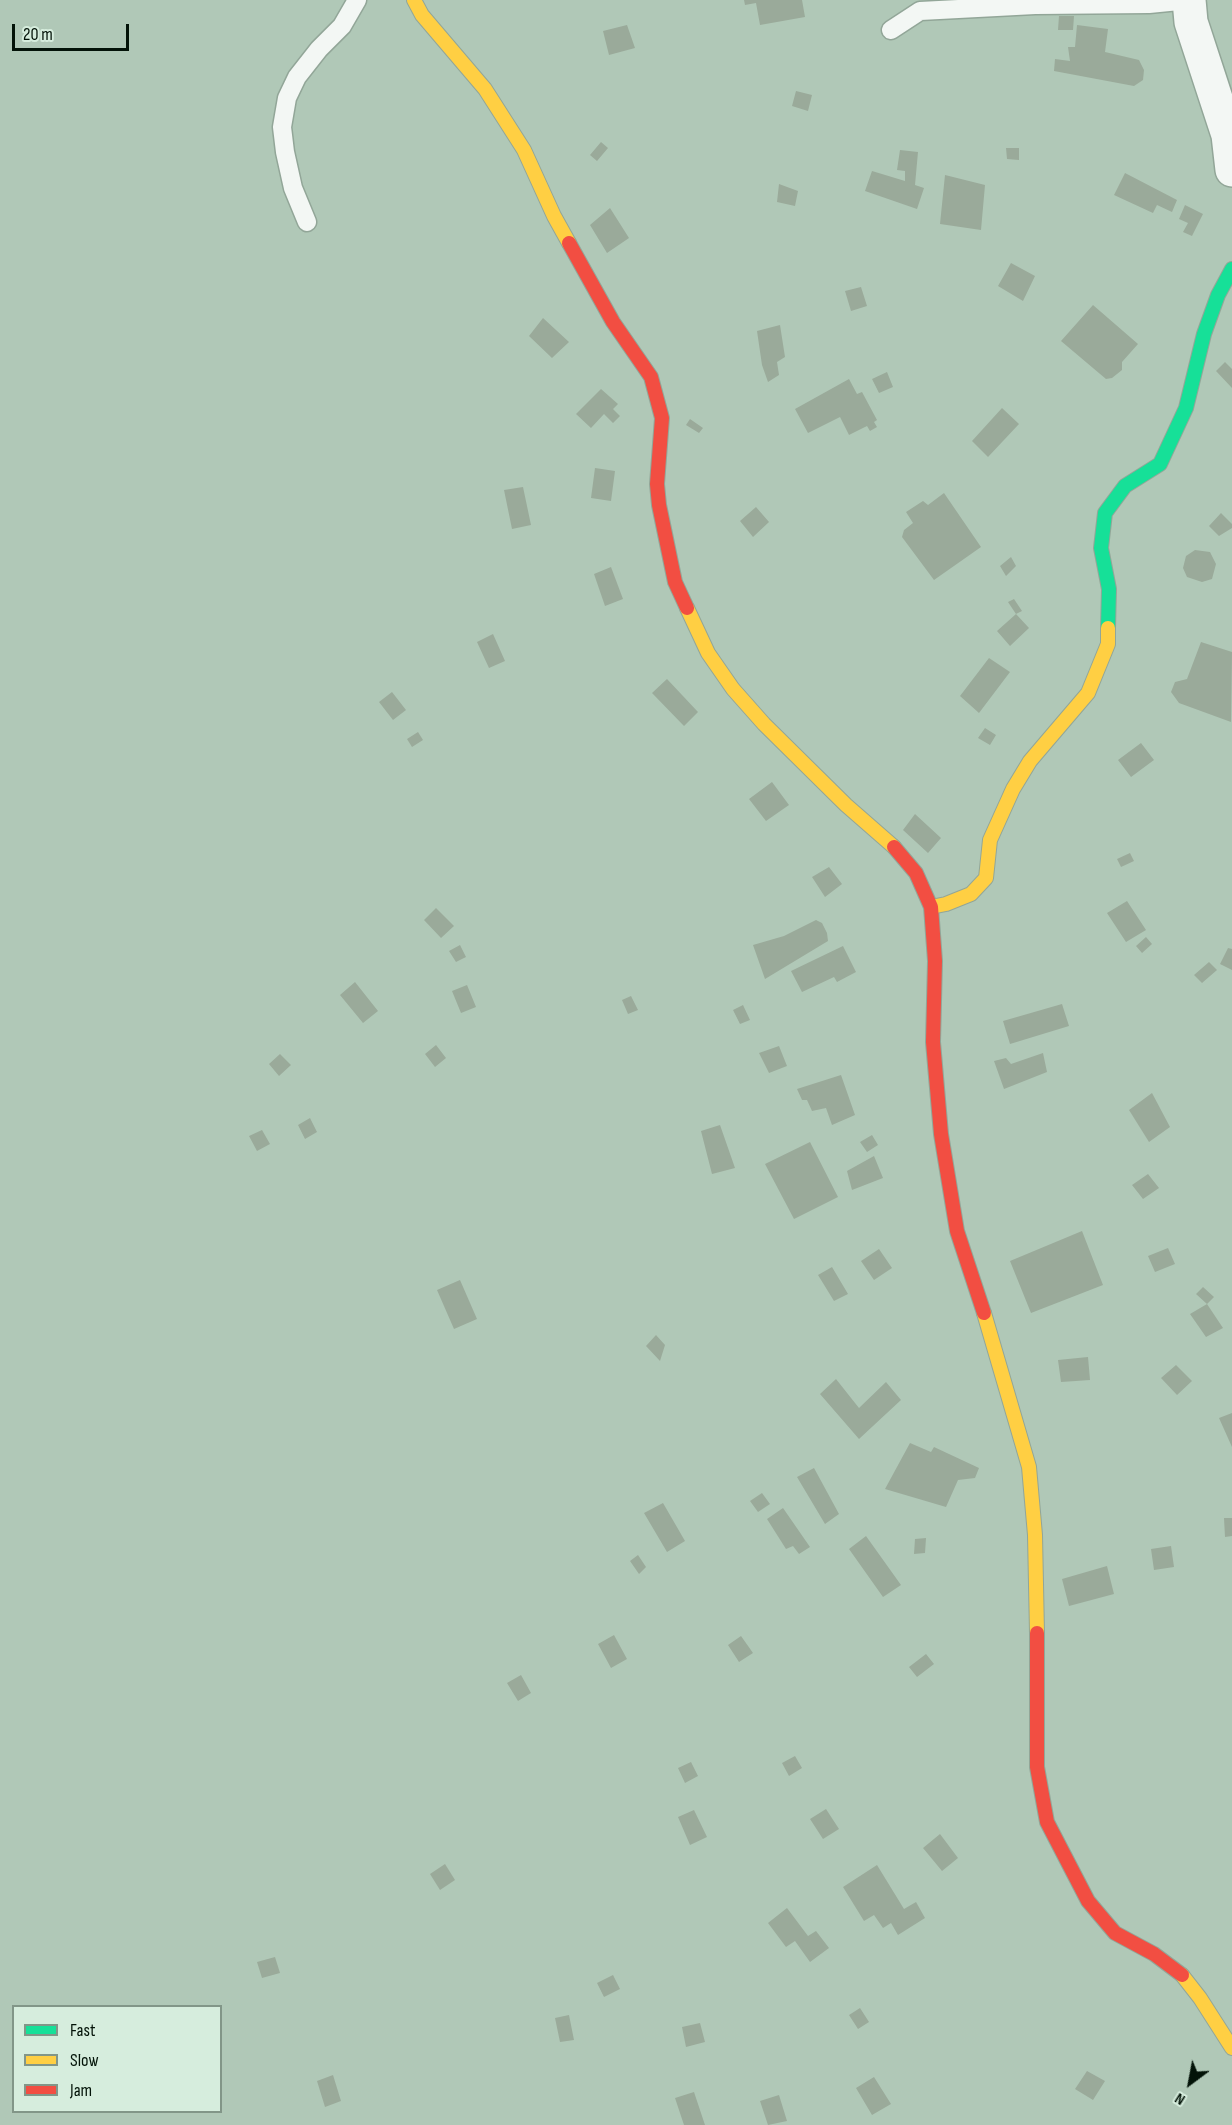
<!DOCTYPE html>
<html>
<head>
<meta charset="utf-8">
<style>
	body { margin:0 }
	#map { position:relative; width:1232px; height:2125px; overflow:hidden; background:#b0c8b7; font-family:"Sofia Sans Condensed",sans-serif }
	canvas { display:block }
	.legend { position:absolute; left:12px; top:2005px; width:210px; height:108px; box-sizing:border-box; background:#d6eddd; border:2px solid #829688; margin:0; padding:8px 10px; list-style:none; font-size:18px; color:#031308 }
	.legend li { display:flex; align-items:center; gap:12px; height:30px }
	.legend b { width:30px; border:2px solid #829688 }
	.north { position:absolute; left:1160px; top:2053px; width:60px; height:60px; -webkit-text-stroke:4px #d6eddd; paint-order:stroke; rotate:212deg; font-size:16px; font-weight:700; line-height:24px; text-align:center; color:#031308 }
	.north::after { content:''; display:block; margin:auto; width:21px; height:27px; background:#031308; clip-path:polygon(50% 0,100% 100%,50% 72%,0 100%) }
	.scale { position:absolute; left:12px; top:24px; width:117px; height:27px; box-sizing:border-box; border:3px solid #031308; border-top:0; padding-left:8px; font-size:18px; line-height:21px; white-space:nowrap; color:#031308; -webkit-text-stroke:4px #d6eddd; paint-order:stroke }
</style>
</head>
<body>
<div id="map">
<canvas width="1232" height="2125"></canvas>
<ul class="legend">
<li><b style="height:8px;background:#16e098"></b>Fast</li>
<li><b style="height:8px;background:#ffcf43"></b>Slow</li>
<li><b style="height:8px;background:#f24e42"></b>Jam</li>
</ul>
<div class="north">N</div>
<div class="scale">20 m</div>
</div>
<script>
const ctx = document.querySelector('canvas').getContext('2d');
ctx.lineJoin = 'round';
function fill(path, color) {
  ctx.fillStyle = color;
  ctx.fill(path, 'evenodd');
}
function toPath(rows) {
  const path = new Path2D();
  for (const r of rows) {
    path.moveTo(r[0], r[1]);
    for (let i = 2; i < r.length; i += 2) path.lineTo(r[i], r[i + 1]);
  }
  return path;
}
function stroke(path, color, width, dash) {
  ctx.strokeStyle = color;
  ctx.lineWidth = width;
  ctx.lineCap = dash ? 'butt' : 'round';
  ctx.setLineDash(dash || []);
  ctx.stroke(path);
}
const building = toPath([
	[744,0,802,0,805,17,760,25,756,3,745,5],
	[1059,16,1074,16,1073,30,1058,30],
	[627,25,635,48,609,55,603,31],
	[1077,25,1108,29,1105,52,1139,60,1144,70,1143,80,1134,86,1054,71,1055,59,1070,61,1068,47,1075,47],
	[796,91,812,95,808,111,792,106],
	[601,142,608,148,597,161,590,155],
	[1006,148,1019,148,1019,160,1007,159],
	[900,150,918,152,915,185,924,188,917,209,865,191,872,171,905,181,905,171,897,170],
	[1125,173,1177,200,1172,212,1157,205,1153,213,1114,195],
	[945,175,985,185,981,230,940,224],
	[779,184,798,191,795,206,777,202],
	[1185,205,1203,214,1192,236,1183,232,1188,223,1179,219],
	[610,208,629,238,607,253,590,225],
	[1011,263,1035,276,1023,301,998,286],
	[861,287,867,306,851,311,845,291],
	[1093,305,1138,344,1122,362,1122,370,1112,378,1106,379,1061,341],
	[543,318,569,342,552,358,529,336],
	[780,325,785,357,777,362,779,375,768,382,762,365,757,331],
	[1225,362,1232,369,1232,388,1216,371],
	[887,372,893,387,879,393,872,379],
	[849,379,857,394,862,392,877,420,874,422,877,427,870,431,867,426,849,435,840,417,808,433,795,409],
	[601,389,618,404,613,409,620,416,613,423,604,414,591,428,576,414],
	[1002,408,1019,424,988,457,972,441],
	[690,419,703,428,699,433,686,425],
	[595,468,615,471,611,501,591,498],
	[523,487,531,525,512,529,504,490],
	[944,493,981,547,934,580,902,537,904,530,913,523,906,512,923,501,928,505],
	[756,507,769,522,753,537,740,521],
	[1221,513,1232,524,1232,528,1219,536,1209,526],
	[1195,550,1210,552,1216,564,1212,579,1202,582,1187,577,1183,568,1186,556],
	[1011,557,1016,566,1006,576,1000,566],
	[611,567,623,599,605,606,594,574],
	[1014,599,1022,611,1016,614,1008,602],
	[1016,614,1029,628,1010,646,997,631],
	[493,634,505,661,489,668,477,642],
	[1201,642,1232,652,1231,722,1179,703,1171,692,1175,682,1187,679],
	[989,658,1010,672,979,713,960,696],
	[667,679,698,712,684,726,652,693],
	[392,692,406,710,393,720,379,702],
	[985,728,996,735,990,745,978,738],
	[418,732,423,740,412,747,407,739],
	[1141,743,1154,760,1131,777,1118,760],
	[772,782,789,805,766,821,749,799],
	[915,814,941,838,928,853,903,830],
	[1130,853,1134,861,1121,867,1117,859],
	[829,867,842,884,825,897,812,877],
	[1127,901,1146,930,1126,942,1107,913],
	[436,908,454,926,441,938,424,920],
	[816,920,822,923,827,933,828,941,765,979,753,945,784,936],
	[1146,937,1152,944,1142,953,1136,946],
	[460,945,466,957,456,962,449,951],
	[843,946,856,972,837,982,834,977,802,992,791,971],
	[1228,948,1232,949,1232,970,1220,964],
	[1209,962,1217,970,1202,983,1194,975],
	[355,982,378,1011,363,1023,340,995],
	[467,985,476,1007,461,1013,452,991],
	[631,996,638,1010,628,1014,622,1000],
	[1062,1004,1069,1026,1010,1044,1003,1021],
	[743,1005,750,1020,740,1024,733,1010],
	[436,1045,446,1058,435,1067,425,1054],
	[779,1046,787,1066,769,1073,759,1053],
	[1043,1053,1047,1072,1004,1089,994,1061,1006,1058,1011,1064],
	[280,1054,291,1065,279,1076,269,1064],
	[841,1075,855,1115,832,1125,826,1108,812,1111,807,1100,802,1100,797,1089],
	[1152,1093,1170,1127,1149,1142,1129,1110],
	[310,1118,317,1132,305,1139,298,1125],
	[720,1125,735,1168,712,1174,701,1131],
	[262,1130,270,1144,257,1151,249,1136],
	[872,1135,878,1145,867,1152,860,1142],
	[810,1142,838,1197,794,1219,765,1164],
	[874,1156,883,1178,852,1190,847,1171],
	[1148,1174,1159,1188,1143,1199,1132,1185],
	[1082,1231,1103,1285,1031,1313,1010,1261],
	[1168,1248,1175,1264,1155,1272,1148,1256],
	[879,1249,892,1268,874,1280,861,1261],
	[832,1267,848,1294,834,1301,818,1275],
	[460,1280,477,1319,454,1329,437,1290],
	[1203,1287,1214,1297,1207,1304,1196,1294],
	[1207,1304,1223,1328,1206,1337,1190,1314],
	[656,1335,665,1345,660,1361,646,1346],
	[1088,1357,1090,1380,1061,1382,1058,1360],
	[1176,1365,1192,1381,1177,1395,1161,1378],
	[836,1379,859,1408,886,1382,901,1400,859,1439,820,1394],
	[1232,1413,1232,1447,1219,1418],
	[910,1443,931,1452,934,1447,979,1468,975,1478,958,1480,946,1507,885,1489],
	[814,1468,839,1514,825,1524,797,1477],
	[762,1493,770,1504,758,1512,750,1501],
	[663,1503,685,1541,667,1552,644,1513],
	[783,1508,810,1547,799,1554,793,1546,786,1549,767,1519],
	[1224,1518,1232,1518,1232,1536,1225,1537],
	[866,1536,901,1585,883,1597,849,1549],
	[926,1538,925,1553,914,1554,915,1539],
	[1171,1546,1174,1567,1154,1570,1151,1549],
	[638,1555,646,1567,639,1574,630,1561],
	[1107,1566,1114,1594,1069,1606,1062,1579],
	[614,1635,627,1659,611,1668,598,1644],
	[741,1636,753,1653,739,1662,728,1645],
	[926,1654,934,1664,917,1677,909,1667],
	[521,1675,531,1693,518,1701,507,1683],
	[795,1756,802,1768,789,1776,782,1763],
	[691,1762,698,1776,685,1783,678,1768],
	[826,1809,839,1829,823,1839,810,1819],
	[694,1810,707,1837,690,1845,678,1817],
	[940,1834,958,1858,942,1871,923,1848],
	[445,1864,455,1880,440,1890,430,1874],
	[877,1865,904,1909,916,1902,925,1918,898,1935,891,1923,883,1928,874,1915,864,1921,843,1887],
	[787,1908,808,1936,816,1931,829,1948,810,1962,795,1941,786,1947,768,1923],
	[275,1957,280,1973,262,1978,257,1962],
	[613,1975,620,1989,604,1997,597,1983],
	[860,2008,869,2022,858,2029,849,2015],
	[569,2015,574,2040,560,2042,555,2018],
	[700,2023,705,2042,686,2047,682,2027],
	[1087,2071,1105,2081,1093,2100,1075,2089],
	[333,2075,341,2101,325,2107,317,2081],
	[874,2077,891,2104,872,2115,856,2088],
	[694,2092,705,2125,684,2125,675,2098],
	[779,2095,787,2121,768,2125,760,2101]
]);
const lane = toPath([
	[891,30,920,11,1035,5,1149,4,1189,0],
	[307,222,293,188,285,152,282,127,287,98,297,77,319,49,342,26,357,0]
]);
const street = toPath([
	[1189,0,1191,22,1228,135,1232,170]
]);
const fast = toPath([
	[1108,628,1109,589,1101,548,1105,513,1125,486,1160,464,1186,408,1204,334,1218,295,1232,269]
]);
const slow = toPath([
	[414,0,422,15,485,89,524,150,554,216,569,243],
	[687,608,708,653,733,689,764,724,846,805,894,847],
	[931,907,946,904,971,894,986,878,990,840,1013,789,1030,761,1088,693,1108,644,1108,628],
	[984,1313,1029,1467,1035,1535,1037,1633],
	[1182,1975,1200,1998,1232,2048]
]);
const jam = toPath([
	[569,243,613,322,651,377,662,418,657,484,659,505,675,582,687,608],
	[894,847,916,873,931,907,935,961,933,1042,941,1134,957,1231,984,1313],
	[1037,1633,1037,1767,1047,1822,1088,1901,1115,1933,1154,1954,1182,1975]
]);
fill(building, '#9aaa9a');
stroke(lane, '#92a698', 21);
stroke(street, '#92a698', 36);
stroke(fast, '#92a698', 16);
stroke(slow, '#92a698', 16);
stroke(jam, '#92a698', 16);
stroke(lane, '#f3f7f4', 18);
stroke(street, '#f3f7f4', 33);
stroke(fast, '#16e098', 14);
stroke(slow, '#ffcf43', 14);
stroke(jam, '#f24e42', 14);
</script>
</body>
</html>
